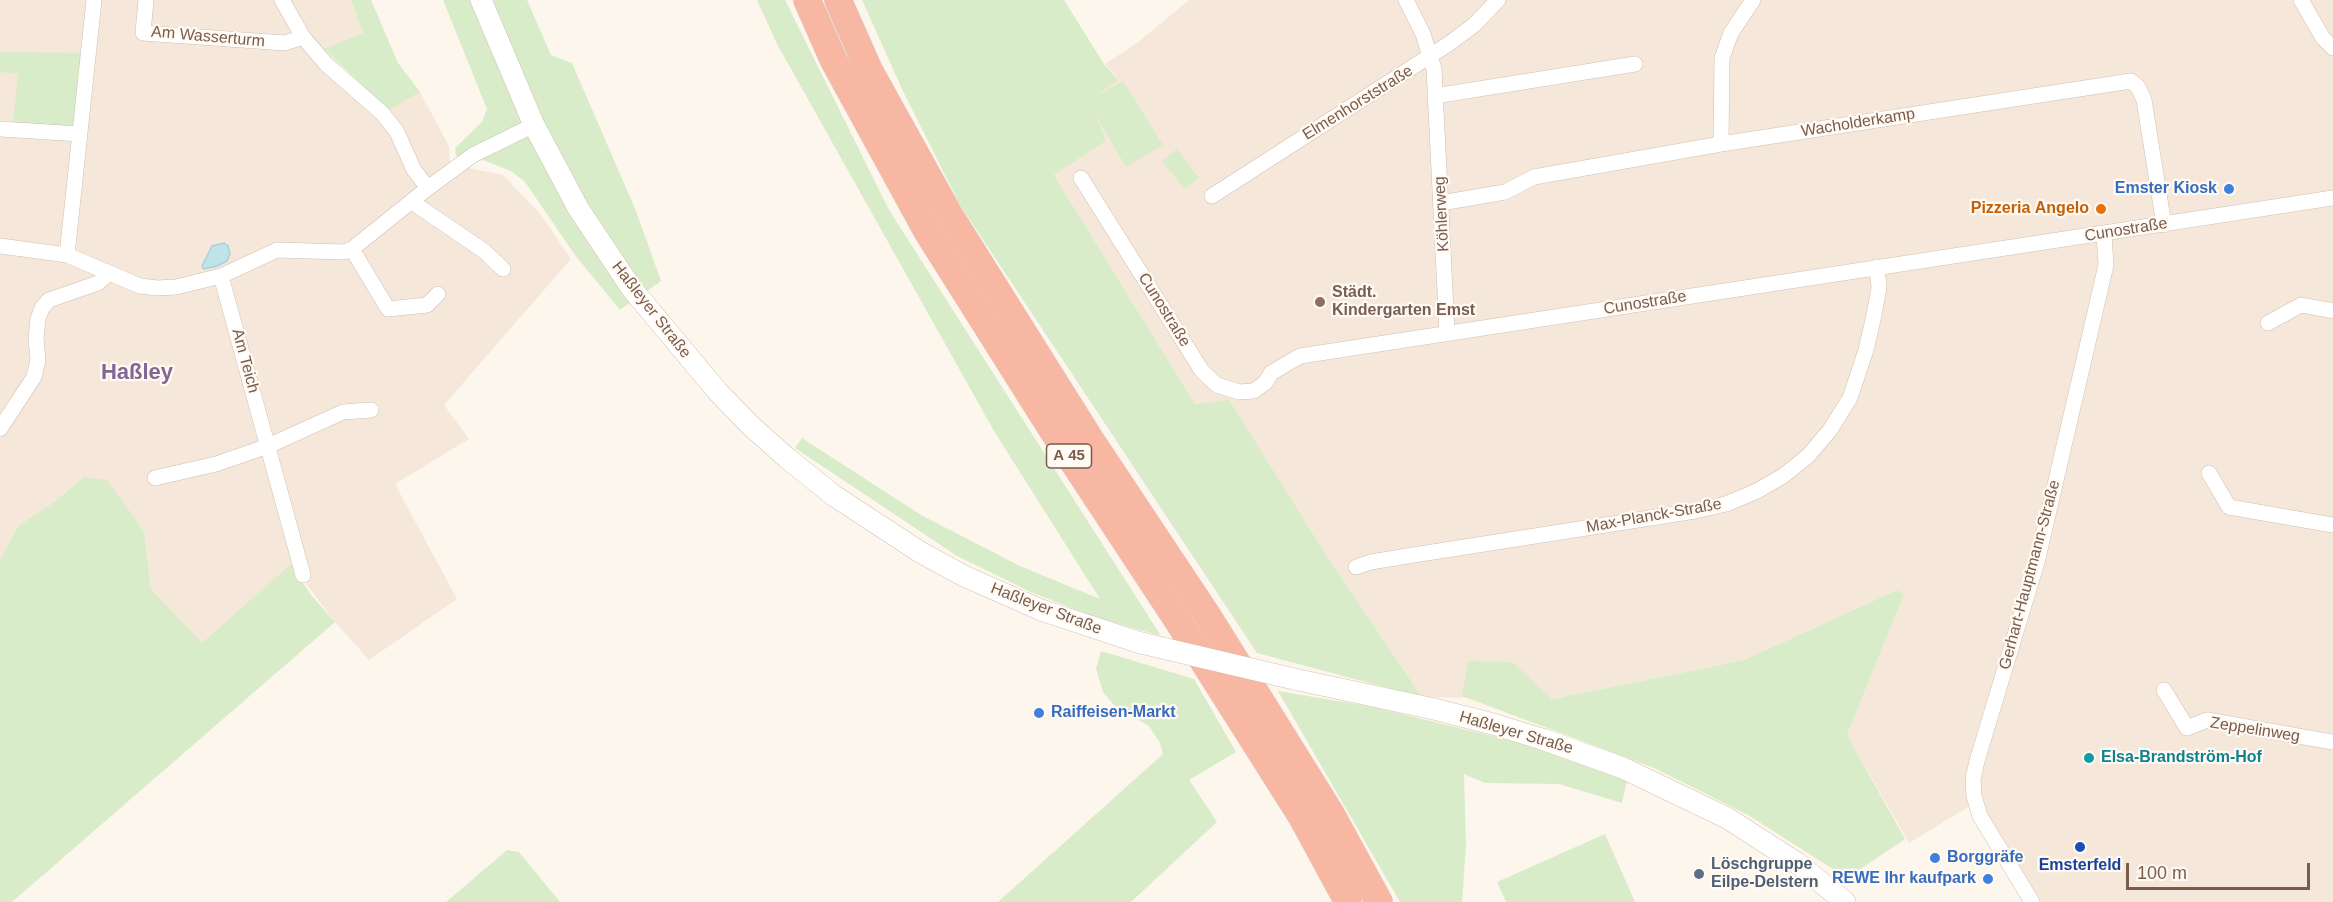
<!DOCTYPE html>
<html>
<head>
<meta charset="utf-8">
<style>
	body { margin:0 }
	#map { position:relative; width:2333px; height:902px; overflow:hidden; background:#fdf6ec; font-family:Arial,sans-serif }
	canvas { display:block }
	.scale { position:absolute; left:2126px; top:863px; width:184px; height:27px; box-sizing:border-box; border:3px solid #7a5c4d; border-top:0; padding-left:8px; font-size:18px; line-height:21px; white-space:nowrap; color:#7a5c4d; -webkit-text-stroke:4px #fffaf3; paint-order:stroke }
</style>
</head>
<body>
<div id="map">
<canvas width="2333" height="902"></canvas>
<div class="scale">100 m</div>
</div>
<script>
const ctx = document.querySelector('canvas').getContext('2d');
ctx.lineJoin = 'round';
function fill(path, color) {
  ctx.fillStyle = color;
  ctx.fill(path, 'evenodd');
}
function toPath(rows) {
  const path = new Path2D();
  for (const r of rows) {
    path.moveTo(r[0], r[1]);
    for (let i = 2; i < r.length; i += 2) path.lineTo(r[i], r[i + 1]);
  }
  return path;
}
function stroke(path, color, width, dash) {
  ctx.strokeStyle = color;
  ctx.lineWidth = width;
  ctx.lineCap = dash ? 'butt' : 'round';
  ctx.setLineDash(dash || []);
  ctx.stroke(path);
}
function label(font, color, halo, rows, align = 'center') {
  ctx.font = font + ' Arial,sans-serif';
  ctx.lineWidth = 4.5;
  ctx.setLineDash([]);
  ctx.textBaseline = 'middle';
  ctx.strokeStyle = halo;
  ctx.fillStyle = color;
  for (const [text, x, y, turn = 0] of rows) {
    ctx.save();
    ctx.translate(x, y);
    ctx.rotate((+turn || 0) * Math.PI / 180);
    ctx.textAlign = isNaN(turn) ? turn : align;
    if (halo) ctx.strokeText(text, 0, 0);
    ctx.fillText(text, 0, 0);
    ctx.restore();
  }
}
const residential = toPath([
	[0,0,351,0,363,33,324,50,389,110,420,92,449,146,450,164,503,175,541,215,571,259,444,405,469,439,395,484,457,599,369,660,335,622,291,564,202,644,151,589,144,531,107,481,84,477,54,502,18,526,0,560],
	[1189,0,2333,0,2333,902,2040,902,2015,873,1975,803,1909,843,1847,735,1904,594,1897,590,1744,660,1551,699,1422,697,1330,561,1229,401,1195,404,1054,175,1106,141,1088,100,1118,79,1105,64,1137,43]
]);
const green = toPath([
	[351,0,371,0,398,63,420,92,389,110,324,49,363,33],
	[443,0,527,0,551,55,572,63,636,211,661,281,620,310,575,255,525,182,511,171,483,160,456,156,455,148,482,122,487,109],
	[757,0,785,0,889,210,1161,636,1095,617,1033,593,957,556,795,448,802,438,921,515,1020,566,1100,599,994,431,777,44],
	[862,0,1064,0,1104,64,1118,80,1091,99,1123,81,1163,145,1126,167,1095,114,1106,141,1054,175,1195,404,1229,400,1330,561,1422,697,1257,653,960,205,902,89],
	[0,52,85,53,78,121,73,126,13,124,18,74,0,72],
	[1177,149,1199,178,1185,189,1162,161],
	[84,477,107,480,144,531,151,589,202,643,291,564,311,595,335,622,12,902,0,902,0,560,18,526,54,502],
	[1897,590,1904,594,1847,735,1905,839,1847,878,1748,815,1654,768,1462,696,1468,661,1512,662,1552,699,1744,660],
	[1101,651,1194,679,1236,752,1189,780,1217,822,1131,902,998,902,1163,754,1160,743,1149,726,1115,706,1103,692,1096,669],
	[1278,691,1373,707,1517,742,1601,770,1627,781,1622,803,1559,784,1485,783,1464,774,1466,846,1462,902,1400,902],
	[1605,834,1635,902,1506,902,1497,882],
	[507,850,519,852,560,902,446,902]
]);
const water = toPath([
	[224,243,228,246,230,254,227,261,217,266,204,269,202,266,212,246,224,243]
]);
const street = toPath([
	[146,0,143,33,285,43,303,37],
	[282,0,303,37,326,64,382,113,397,132,414,170,428,188],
	[1406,0,1423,34,1434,69,1447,332],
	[2301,0,2323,38,2333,48],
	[1435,96,1635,64],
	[0,129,80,134],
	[1721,144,1722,58,1731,33,1753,0],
	[1081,178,1202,371,1217,385,1239,392,1254,391,1266,382,1271,373,1300,356,2333,198],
	[1212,196,1450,43,1474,25,1498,0],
	[412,202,484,251,503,269],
	[1441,203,1505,192,1534,177,1721,144,2131,81,2138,87,2144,100,2164,225],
	[0,246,67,255,140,286,157,288,176,287,221,276,277,250,344,252,352,249,428,188,473,155,534,125],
	[352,249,388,309,427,305,438,294],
	[67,255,94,0],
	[221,276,303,575],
	[2268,323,2301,305,2333,311],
	[0,429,34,377,38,360,36,338,38,319,42,308,49,300,98,283,108,274],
	[2209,473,2229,507,2333,525],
	[155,478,216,464,268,446,343,412,371,410],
	[1356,567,1371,562,1407,556,1695,511,1726,504,1757,491,1783,476,1808,456,1830,430,1850,398,1866,350,1874,315,1879,288,1877,267],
	[2164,690,2187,728,2207,720,2333,742],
	[2032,902,1980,816,1974,796,1973,779,1977,761,2037,562,2106,265,2104,234]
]);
const secondary = toPath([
	[481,0,534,125,578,208,632,289,718,392,751,426,787,458,833,495,920,552,964,576,1041,610,1141,643],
	[1294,679,1434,709,1493,724,1545,740,1623,768,1727,818,1797,863,1845,902]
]);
const highway = toPath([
	[807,0,834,61,927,231,1053,431,1178,621,1302,817,1348,902],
	[838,0,869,70,950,216,1090,439,1207,615,1331,814,1379,902]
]);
const secondaryBridge = toPath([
	[1141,643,1294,679]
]);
const markers = [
	[2229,189,6,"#3f7fe0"],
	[2101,209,6,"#e8710a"],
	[1320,302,6,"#8d6e63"],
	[1039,713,6,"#3f7fe0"],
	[2089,758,6,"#0f9aa8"],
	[2080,847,6,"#1a4fb4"],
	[1935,858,6,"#3f7fe0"],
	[1699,874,6,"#5c6f8a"],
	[1988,879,6,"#3f7fe0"]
];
const shields = [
	[1069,456,45]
];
const shieldNames = [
	["A 45",1069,456]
];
const streetNames = [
	["Am Wasserturm",208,37,5],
	["Elmenhorststraße",1358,103,-32],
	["Wacholderkamp",1858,123,-9],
	["Köhlerweg",1442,214,-93],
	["Cunostraße",2126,230,-9],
	["Cunostraße",1645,303,-9],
	["Haßleyer Straße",651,310,52],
	["Cunostraße",1164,310,58],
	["Am Teich",245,361,75],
	["Max-Planck-Straße",1654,516,-10],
	["Gerhart-Hauptmann-Straße",2030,575,-75],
	["Haßleyer Straße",1046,609,21],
	["Zeppelinweg",2255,730,9],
	["Haßleyer Straße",1516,733,16]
];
const shopNames = [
	["Emster Kiosk",2217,189],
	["Raiffeisen-Markt",1051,713,"left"],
	["Borggräfe",1947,858,"left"],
	["REWE Ihr kaufpark",1976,879]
];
const foodNames = [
	["Pizzeria Angelo",2089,209]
];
const educationNames = [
	["Städt.",1332,293],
	["Kindergarten Emst",1332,311]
];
const cultureNames = [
	["Elsa-Brandström-Hof",2101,758]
];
const serviceNames = [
	["Löschgruppe",1711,865],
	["Eilpe-Delstern",1711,883]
];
const transitNames = [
	["Emsterfeld",2080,866]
];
const districtNames = [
	["Haßley",137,373]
];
fill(residential, '#f5e8da');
fill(green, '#d8ecc9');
fill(water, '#bfe3e8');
stroke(water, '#a5d3da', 1.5);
stroke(street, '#d1beb0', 16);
stroke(secondary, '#d6c0b0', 22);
stroke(highway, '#dad1cd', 28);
stroke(street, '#fff', 15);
stroke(secondary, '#fff', 21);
stroke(highway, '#f7b7a3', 27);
stroke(secondaryBridge, '#d6c0b0', 22, []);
stroke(secondaryBridge, '#fff', 21);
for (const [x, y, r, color] of markers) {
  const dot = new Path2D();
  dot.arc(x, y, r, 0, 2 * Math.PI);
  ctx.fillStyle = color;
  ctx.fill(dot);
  stroke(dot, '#fffaf3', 2);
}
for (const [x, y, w] of shields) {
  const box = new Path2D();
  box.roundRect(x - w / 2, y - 12, w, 24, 4.5);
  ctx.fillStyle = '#fffaf3';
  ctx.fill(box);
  stroke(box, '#7a5c4d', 1.5);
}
label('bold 15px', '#7a5c4d', null, shieldNames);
label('16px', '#7a5c4d', '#fffaf3', streetNames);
label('bold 16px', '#366cbe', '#fffaf3', shopNames, 'right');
label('bold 16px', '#c56008', '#fffaf3', foodNames, 'right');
label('bold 16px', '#785e54', '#fffaf3', educationNames, 'left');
label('bold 16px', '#0d838f', '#fffaf3', cultureNames, 'left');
label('bold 16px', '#4e5e75', '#fffaf3', serviceNames, 'left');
label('bold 16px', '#164399', '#fffaf3', transitNames);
label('bold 22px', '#846695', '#fffaf3', districtNames);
</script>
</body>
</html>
